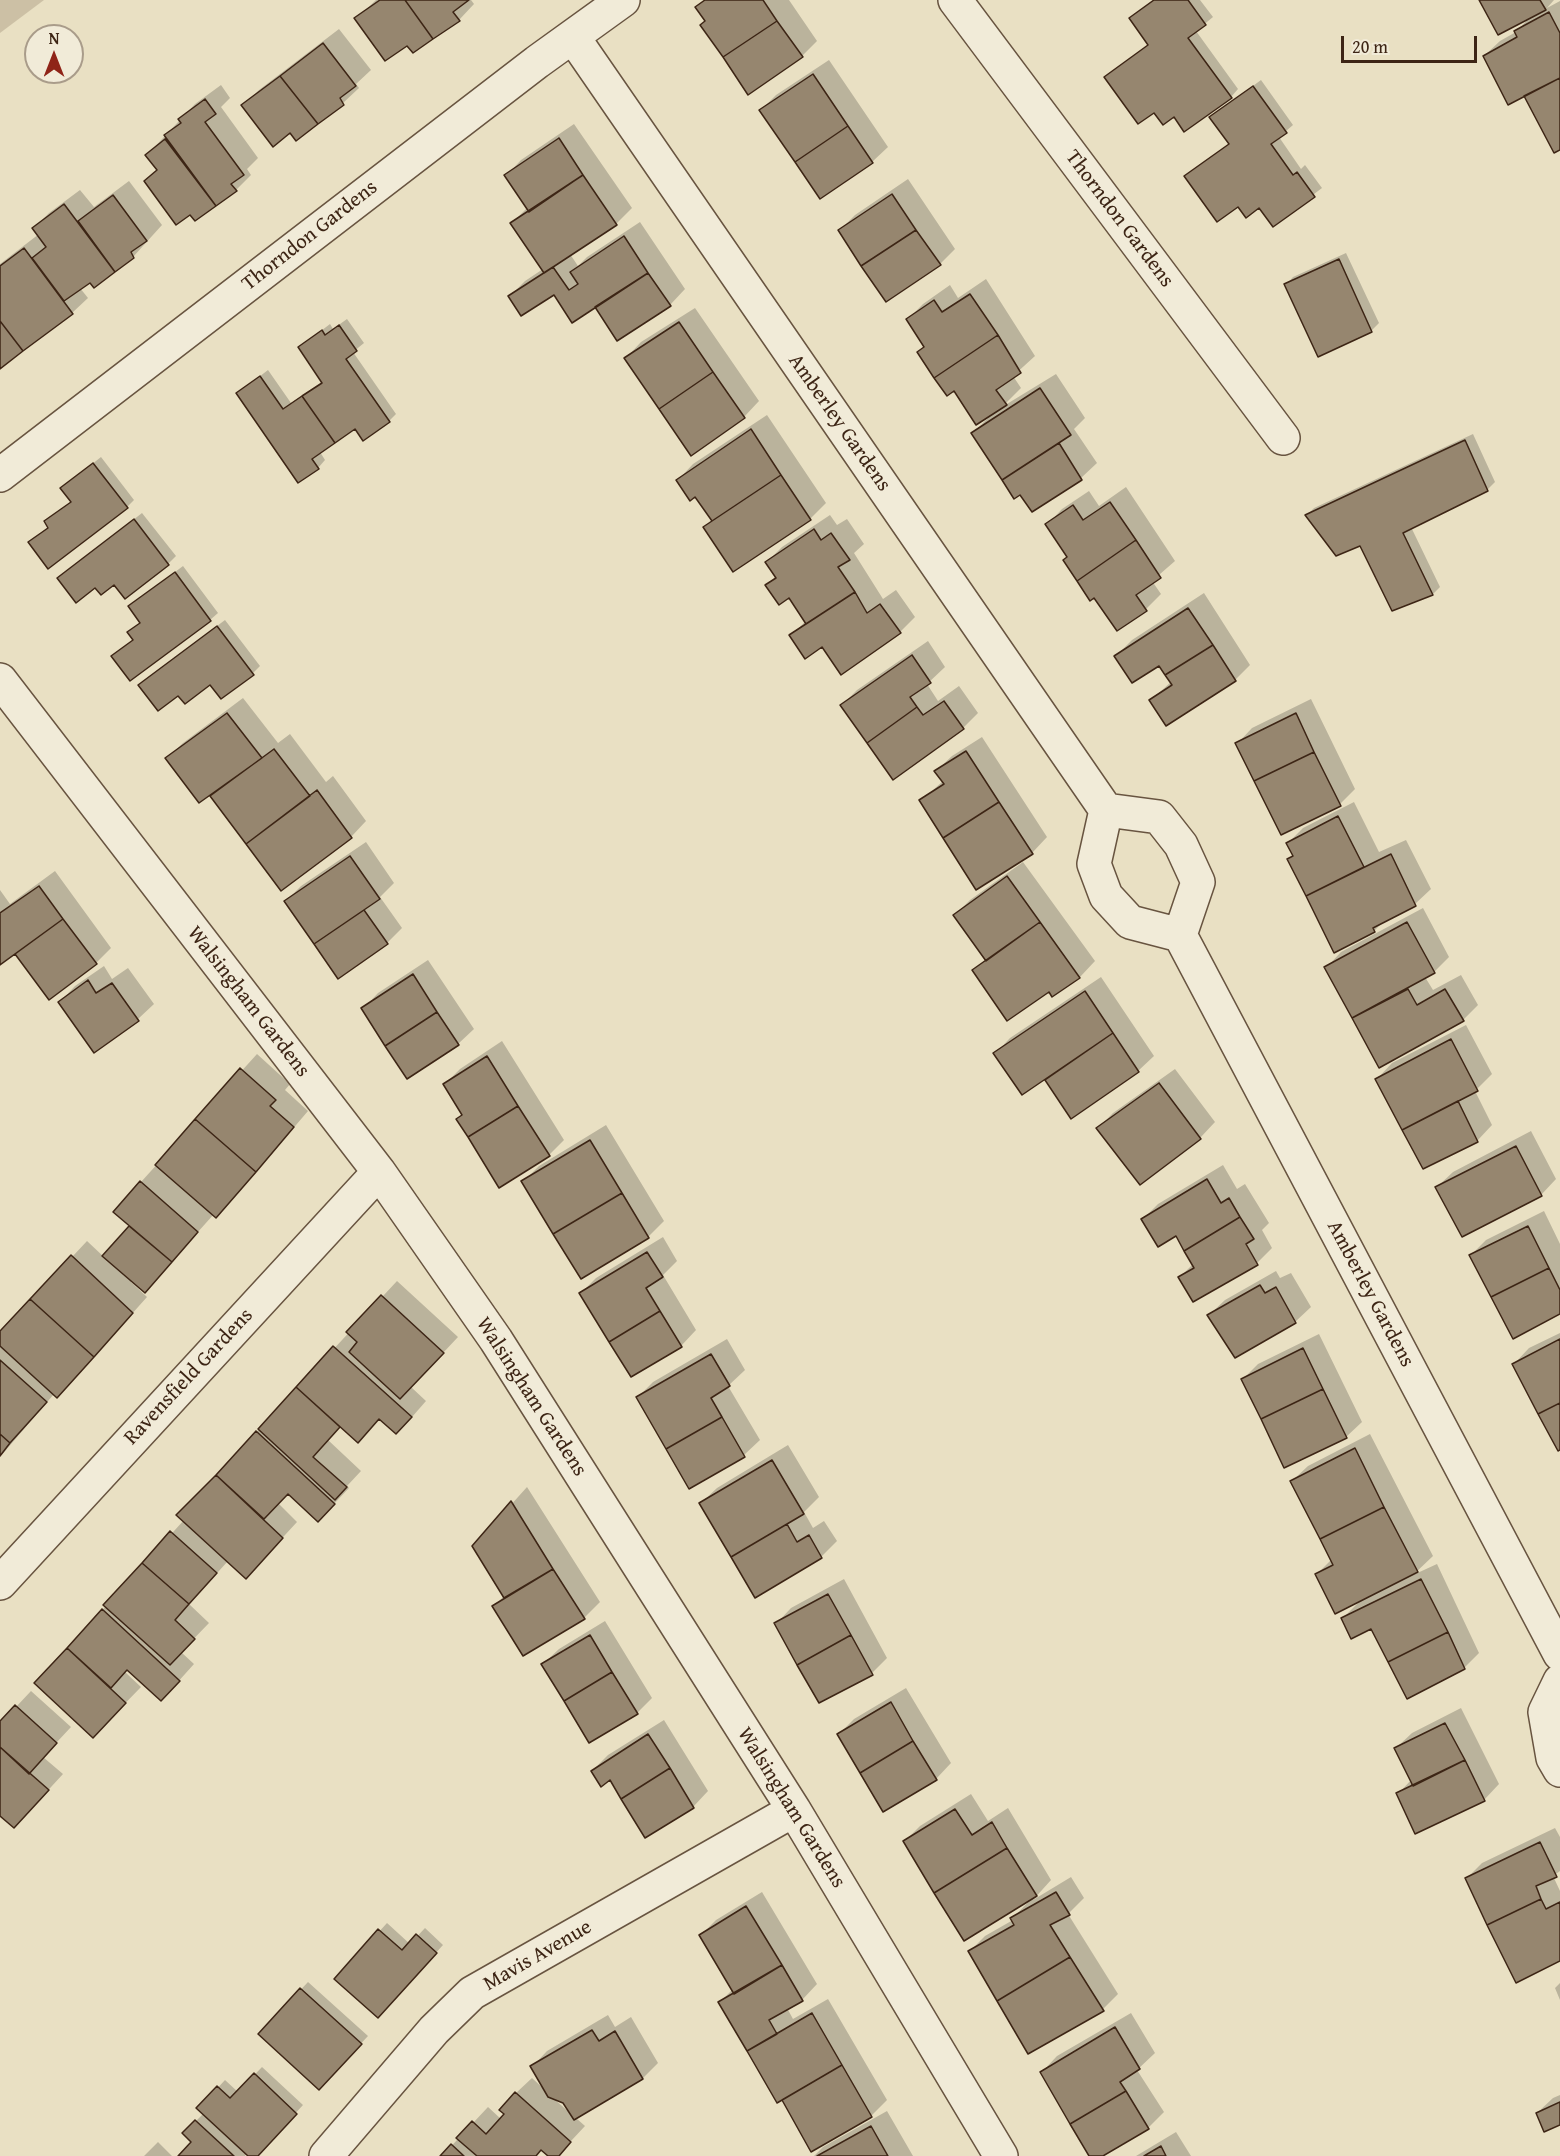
<!DOCTYPE html>
<html>
<head>
<meta charset="utf-8">
<style>
	body { margin:0 }
	#map { position:relative; width:1560px; height:2156px; overflow:hidden; background:#e9e0c3; font-family:"Gentium Book Plus",serif }
	canvas { display:block }
	.north { position:absolute; left:24px; top:24px; width:60px; height:60px; box-sizing:border-box; background:#f1ebd8; border:2px solid #a99c8a; border-radius:50%; rotate:0deg; font-size:16px; font-weight:700; line-height:24px; text-align:center; color:#3d2515 }
	.north::after { content:''; display:block; margin:auto; width:21px; height:27px; background:#8f2418; clip-path:polygon(50% 0,100% 100%,50% 72%,0 100%) }
	.scale { position:absolute; left:1341px; top:36px; width:136px; height:27px; box-sizing:border-box; border:3px solid #3d2515; border-top:0; padding-left:8px; font-size:18px; line-height:21px; white-space:nowrap; color:#3d2515; -webkit-text-stroke:4px #f1ebd8; paint-order:stroke }
</style>
</head>
<body>
<div id="map">
<canvas width="1560" height="2156"></canvas>
<div class="north">N</div>
<div class="scale">20 m</div>
</div>
<script>
const ctx = document.querySelector('canvas').getContext('2d');
ctx.lineJoin = 'round';
function fill(path, color) {
  ctx.fillStyle = color;
  ctx.fill(path, 'evenodd');
}
function toPath(rows) {
  const path = new Path2D();
  for (const r of rows) {
    path.moveTo(r[0], r[1]);
    for (let i = 2; i < r.length; i += 2) path.lineTo(r[i], r[i + 1]);
  }
  return path;
}
function stroke(path, color, width, dash) {
  ctx.strokeStyle = color;
  ctx.lineWidth = width;
  ctx.lineCap = dash ? 'butt' : 'round';
  ctx.setLineDash(dash || []);
  ctx.stroke(path);
}
function label(font, color, halo, rows, align = 'center') {
  ctx.font = font + ' "Gentium Book Plus",serif';
  ctx.lineWidth = 4.5;
  ctx.setLineDash([]);
  ctx.textBaseline = 'middle';
  ctx.strokeStyle = halo;
  ctx.fillStyle = color;
  for (const [text, x, y, turn = 0] of rows) {
    ctx.save();
    ctx.translate(x, y);
    ctx.rotate((+turn || 0) * Math.PI / 180);
    ctx.textAlign = isNaN(turn) ? turn : align;
    if (halo) ctx.strokeText(text, 0, 0);
    ctx.fillText(text, 0, 0);
    ctx.restore();
  }
}
const green = toPath([
	[0,0,44,0,0,33]
]);
const shadow = toPath([
	[376,0,471,0,474,4,459,20,407,44,356,19],
	[704,0,789,0,817,41,802,56,696,7],
	[1153,0,1200,0,1213,17,1196,31,1238,89,1231,97,1174,115,1154,111,1106,77,1149,44,1131,19],
	[1480,0,1554,0,1547,8,1560,1,1560,149,1525,94,1484,56,1500,41,1516,32,1530,17],
	[339,29,371,70,356,84,359,88,343,103,296,139,290,131,243,105,259,90],
	[829,60,888,147,872,162,820,197,761,110,776,95],
	[1261,80,1293,125,1279,137,1301,169,1305,165,1322,188,1273,225,1259,206,1238,205,1186,176,1230,143,1211,117],
	[221,85,230,98,221,107,258,158,247,169,251,175,236,190,195,219,145,181,158,169,147,155,195,104],
	[574,124,632,208,616,224,570,254,578,266,587,257,640,222,685,289,670,305,596,305,555,293,510,296,525,281,543,269,512,223,527,208,506,176,521,160],
	[908,179,955,249,940,264,840,230,855,215],
	[129,181,162,225,133,257,94,286,90,281,80,288,88,298,72,313,0,367,0,264,39,234,34,228,49,213,80,190,94,207],
	[1346,253,1379,323,1372,330,1318,355,1286,285,1293,277],
	[986,279,1035,356,1013,376,1021,388,1002,407,1056,374,1085,418,1074,429,1097,463,1081,478,1032,509,1021,493,1015,497,973,433,990,416,925,346,908,319,923,304,950,285,958,298],
	[695,308,759,401,744,417,692,454,626,358,641,342],
	[347,319,364,343,353,352,396,414,389,421,356,427,320,452,325,460,318,468,238,393,268,370,291,403,323,381,300,347,330,324,333,329],
	[767,415,826,503,810,519,734,570,705,527,712,519,696,495,678,480,693,464],
	[1473,434,1495,482,1487,490,1411,527,1440,587,1433,594,1393,609,1361,544,1307,515,1314,508],
	[101,457,134,500,127,507,30,542,49,526,46,522,72,501,62,488],
	[1126,487,1175,561,1152,581,1161,594,1146,609,1069,557,1047,525,1062,509,1089,491,1099,506],
	[142,513,176,556,168,564,125,597,114,583,95,586,59,578],
	[830,515,837,525,847,519,864,544,854,553,883,599,896,590,915,617,900,632,791,635,806,621,789,596,767,585,776,576,767,562,782,547],
	[183,566,218,613,210,620,113,656,134,639,129,632,141,622,130,606],
	[1204,593,1250,665,1235,680,1151,700,1171,682,1160,664,1116,656,1132,640],
	[225,620,260,666,253,673,211,683,179,694,148,678],
	[928,641,945,667,927,684,938,701,959,686,978,713,963,728,842,705,857,690],
	[243,698,278,743,290,734,326,782,333,776,366,821,351,837,281,889,210,794,167,758,183,743],
	[1311,699,1355,789,1340,804,1237,744,1252,728],
	[982,737,1047,837,1032,853,921,801,943,781,936,771,952,756],
	[1354,802,1379,852,1406,840,1431,889,1415,904,1386,919,1374,931,1335,951,1289,859,1294,854,1288,843,1303,828],
	[366,842,394,883,380,897,402,928,387,943,339,977,286,901,301,886],
	[1023,862,1095,961,1080,977,1053,995,1049,990,974,970,986,959,955,915,970,900],
	[55,871,111,948,96,963,16,952,0,963,0,890,10,904],
	[1423,908,1449,957,1434,972,1425,977,1433,990,1461,975,1478,1005,1463,1020,1380,1066,1326,968,1341,952],
	[428,960,474,1029,458,1044,407,1077,363,1009,378,993],
	[104,966,112,979,128,968,154,1004,138,1019,95,1051,60,1002,75,986],
	[1101,977,1154,1056,1138,1071,1072,1117,1045,1078,995,1054,1010,1038],
	[1466,1025,1492,1074,1475,1091,1492,1125,1477,1141,1377,1079,1392,1063],
	[502,1041,564,1140,549,1155,463,1114,445,1084,460,1069],
	[257,1054,290,1084,285,1090,308,1111,231,1201,214,1214,145,1291,133,1280,131,1282,147,1297,72,1381,54,1394,0,1457,0,1334,87,1241,104,1257,131,1225,141,1182],
	[1175,1069,1215,1122,1200,1138,1140,1183,1098,1128,1113,1113],
	[606,1125,664,1221,648,1237,581,1277,523,1182,539,1166],
	[1531,1131,1556,1179,1541,1195,1437,1187,1453,1172],
	[1223,1165,1237,1189,1245,1184,1269,1223,1262,1230,1272,1248,1257,1263,1180,1277,1194,1263,1176,1234,1143,1219,1158,1204],
	[1544,1211,1560,1244,1560,1313,1471,1255,1486,1240],
	[663,1237,677,1261,663,1275,696,1330,681,1346,581,1293,596,1278],
	[1276,1271,1280,1278,1291,1273,1311,1307,1295,1322,1209,1315,1225,1300],
	[397,1281,458,1337,411,1387,426,1401,412,1417,380,1418,341,1426,328,1440,361,1471,347,1486,349,1488,333,1505,288,1492,278,1503,297,1522,261,1561,228,1561,189,1604,209,1623,181,1652,194,1664,176,1684,128,1669,125,1672,141,1687,109,1720,36,1683,184,1520,179,1515],
	[1560,1333,1560,1448,1514,1364,1529,1348],
	[1319,1334,1362,1422,1346,1437,1243,1379,1258,1364],
	[727,1339,745,1370,728,1386,760,1440,744,1455,690,1487,638,1397,653,1382],
	[1370,1434,1433,1556,1413,1575,1437,1564,1479,1653,1464,1668,1372,1627,1343,1618,1361,1600,1317,1574,1332,1559,1292,1481,1308,1466],
	[788,1445,819,1497,804,1512,813,1528,824,1521,837,1541,821,1557,756,1596,701,1503,717,1488],
	[527,1487,600,1602,584,1618,524,1654,494,1606,504,1596,474,1546],
	[844,1579,887,1658,872,1673,776,1624,791,1608],
	[605,1621,652,1698,637,1713,543,1664,559,1649],
	[906,1688,951,1763,936,1779,839,1734,854,1719],
	[31,1691,71,1727,43,1757,63,1774,29,1811,0,1814,0,1724],
	[1461,1708,1499,1784,1484,1800,1398,1794,1412,1779,1396,1748,1412,1733],
	[664,1720,708,1791,693,1807,592,1771,608,1755],
	[971,1794,988,1821,1008,1808,1051,1880,1033,1900,1071,1877,1084,1898,1068,1914,1118,1994,1103,2009,970,1951,985,1936,1013,1920,1012,1919,1030,1900,904,1842,920,1826],
	[1555,1828,1560,1837,1560,1871,1553,1876,1560,1891,1560,1960,1467,1878,1482,1863],
	[762,1892,817,1984,802,2000,787,2008,793,2019,828,1999,887,2100,872,2115,812,2150,782,2098,720,2002,733,1989,701,1935,716,1920],
	[387,1923,410,1944,425,1928,443,1945,385,2009,336,1979],
	[308,1982,368,2036,326,2081,260,2033],
	[1560,1983,1560,2000,1555,1988],
	[1131,2013,1155,2053,1137,2070,1164,2112,1148,2128,1101,2156,1091,2156,1042,2072,1057,2056],
	[608,2015,615,2027,631,2017,658,2063,643,2078,576,2118,585,2126,557,2156,550,2156,542,2149,535,2156,442,2156,488,2107,501,2119,516,2093,532,2078,545,2090,532,2067,547,2051],
	[553,2098,564,2102,570,2113],
	[262,2067,303,2105,256,2156,250,2156,247,2153,245,2156,180,2156,193,2142,184,2133,204,2113,199,2108,225,2080,238,2092],
	[1560,2095,1560,2123,1537,2113,1553,2098],
	[887,2111,913,2156,814,2156,823,2147],
	[1176,2132,1191,2156,1136,2156],
	[158,2142,172,2156,144,2156]
]);
const building = toPath([
	[380,0,405,0,433,39,413,53,407,46,385,61,354,18,380,0],
	[405,0,469,0,453,12,460,21,433,39,405,0],
	[705,0,763,0,777,21,723,57,700,25,705,21,695,7,705,0],
	[1154,0,1188,0,1206,25,1188,38,1232,98,1184,132,1174,117,1163,125,1154,113,1138,124,1104,77,1148,45,1129,18,1154,0],
	[1479,0,1540,0,1546,10,1498,35,1479,0],
	[1549,12,1560,33,1560,78,1508,105,1483,56,1517,37,1514,31,1549,12],
	[777,21,803,57,748,95,723,57,777,21],
	[323,43,356,86,340,98,344,105,318,124,280,76,323,43],
	[813,74,848,126,795,162,759,110,813,74],
	[280,76,318,124,296,141,290,133,273,147,241,105,280,76],
	[1560,78,1560,150,1554,153,1524,96,1560,78],
	[1253,86,1287,133,1271,144,1293,175,1297,172,1315,197,1273,227,1259,208,1246,218,1238,207,1217,222,1184,176,1229,144,1209,117,1253,86],
	[205,99,216,114,205,122,244,175,231,184,237,191,216,206,164,135,181,123,178,119,205,99],
	[848,126,873,163,820,199,795,162,848,126],
	[559,138,583,175,529,212,504,175,559,138],
	[165,139,216,206,195,221,190,215,176,225,144,181,157,170,145,155,165,139],
	[583,175,617,225,544,273,510,223,583,175],
	[892,194,916,230,861,266,838,230,892,194],
	[113,195,147,241,131,252,134,258,115,272,78,221,113,195],
	[64,204,115,272,94,288,90,283,64,301,32,258,46,247,32,228,64,204],
	[916,230,941,265,886,302,861,266,916,230],
	[624,236,648,273,572,323,554,295,521,316,508,296,553,267,569,290,578,284,570,272,624,236],
	[24,248,73,314,23,351,0,321,0,266,24,248],
	[1339,259,1372,332,1318,357,1284,284,1339,259],
	[648,273,671,306,617,341,595,307,648,273],
	[970,294,998,335,934,378,917,352,924,347,906,319,934,300,942,312,970,294],
	[0,321,23,351,0,369,0,321],
	[679,322,713,372,659,409,624,358,679,322],
	[339,325,357,351,346,359,390,422,363,441,355,429,335,443,302,396,322,383,298,347,322,330,325,335,339,325],
	[998,335,1021,373,996,390,1007,405,976,425,954,391,947,396,934,378,998,335],
	[713,372,745,418,691,456,659,409,713,372],
	[260,376,283,409,302,396,335,443,312,459,319,469,298,483,236,393,260,376],
	[1040,388,1071,435,1002,480,971,433,1040,388],
	[751,429,781,475,712,521,695,497,690,501,676,480,751,429],
	[1465,440,1488,491,1403,533,1433,595,1392,611,1360,546,1336,556,1305,515,1465,440],
	[1059,443,1082,480,1032,512,1020,495,1014,499,1002,480,1059,443],
	[93,463,128,508,48,569,28,542,48,528,44,521,71,502,60,488,93,463],
	[781,475,811,520,733,572,703,527,781,475],
	[1110,502,1136,540,1077,581,1063,560,1067,557,1045,524,1073,505,1083,520,1110,502],
	[134,519,169,565,125,599,114,585,101,595,95,588,76,603,57,578,134,519],
	[814,529,821,540,831,533,850,560,838,567,855,592,806,624,789,598,779,605,765,585,776,578,765,562,814,529],
	[1136,540,1161,578,1136,595,1147,611,1117,631,1094,598,1090,601,1077,581,1136,540],
	[175,572,211,621,130,681,111,656,133,640,127,632,140,623,128,606,175,572],
	[855,592,867,613,880,604,901,633,841,675,822,647,805,659,789,635,855,592],
	[1188,608,1213,645,1165,675,1159,666,1132,683,1114,656,1188,608],
	[217,626,254,675,221,699,210,685,185,704,178,696,158,711,138,685,217,626],
	[1213,645,1236,681,1166,726,1149,700,1172,685,1165,675,1213,645],
	[912,655,931,683,910,697,917,707,867,743,840,705,912,655],
	[944,701,964,729,893,780,867,743,917,707,923,715,944,701],
	[227,713,262,758,199,803,165,758,227,713],
	[1296,713,1314,752,1254,781,1235,743,1296,713],
	[274,749,310,796,246,844,210,796,274,749],
	[966,751,999,802,943,838,919,800,944,784,934,771,966,751],
	[1314,752,1341,806,1281,835,1254,781,1314,752],
	[317,790,352,838,281,891,246,844,317,790],
	[999,802,1033,854,976,890,943,838,999,802],
	[1338,816,1364,867,1306,896,1287,859,1293,856,1286,843,1338,816],
	[1391,854,1416,906,1373,928,1375,932,1334,953,1306,896,1391,854],
	[350,856,380,899,314,944,284,901,350,856],
	[1007,876,1040,922,986,961,953,915,1007,876],
	[39,886,63,919,0,965,0,913,39,886],
	[364,910,388,944,338,979,314,944,364,910],
	[63,919,97,964,49,1000,15,954,63,919],
	[1040,922,1080,978,1052,997,1049,992,1007,1021,972,970,1040,922],
	[1407,922,1435,973,1352,1018,1324,967,1407,922],
	[413,974,437,1012,385,1046,361,1008,413,974],
	[88,980,96,993,112,983,139,1021,94,1053,58,1002,88,980],
	[1408,989,1417,1005,1445,989,1464,1021,1379,1068,1352,1018,1408,989],
	[1085,991,1113,1033,1022,1095,993,1053,1085,991],
	[437,1012,459,1045,407,1079,385,1046,437,1012],
	[1113,1033,1139,1072,1071,1119,1045,1080,1113,1033],
	[1451,1039,1478,1091,1402,1130,1375,1079,1451,1039],
	[487,1056,518,1106,468,1137,456,1119,462,1115,443,1084,487,1056],
	[240,1068,276,1100,270,1106,294,1127,256,1172,195,1119,240,1068],
	[1159,1083,1201,1139,1140,1185,1096,1128,1159,1083],
	[1458,1101,1478,1142,1423,1169,1402,1130,1458,1101],
	[518,1106,550,1156,499,1188,468,1137,518,1106],
	[195,1119,256,1172,216,1218,155,1165,195,1119],
	[590,1140,622,1193,553,1234,521,1181,590,1140],
	[1516,1146,1542,1196,1462,1237,1435,1187,1516,1146],
	[1207,1179,1221,1203,1229,1198,1240,1217,1184,1251,1176,1236,1158,1247,1141,1219,1207,1179],
	[140,1181,198,1232,172,1262,113,1212,140,1181],
	[622,1193,649,1238,581,1279,553,1234,622,1193],
	[1240,1217,1254,1239,1246,1244,1258,1265,1193,1302,1178,1277,1194,1268,1184,1251,1240,1217],
	[129,1226,172,1262,145,1293,102,1256,129,1226],
	[1528,1226,1549,1268,1491,1297,1469,1255,1528,1226],
	[647,1252,663,1277,646,1288,660,1311,609,1342,579,1293,647,1252],
	[71,1255,133,1313,94,1357,30,1299,71,1255],
	[1549,1268,1560,1290,1560,1314,1513,1339,1491,1297,1549,1268],
	[1260,1285,1265,1293,1276,1287,1296,1323,1235,1358,1207,1315,1260,1285],
	[381,1295,444,1353,400,1399,349,1352,357,1342,346,1332,381,1295],
	[30,1299,94,1357,57,1398,0,1346,0,1331,30,1299],
	[660,1311,682,1347,631,1377,609,1342,660,1311],
	[1560,1339,1560,1403,1538,1414,1512,1364,1560,1339],
	[333,1346,412,1417,396,1434,379,1419,358,1443,296,1387,333,1346],
	[1303,1348,1323,1389,1261,1419,1241,1379,1303,1348],
	[711,1354,730,1386,711,1398,722,1417,666,1449,636,1397,711,1354],
	[0,1360,47,1402,10,1443,0,1434,0,1360],
	[296,1387,340,1427,313,1457,347,1487,335,1500,258,1429,296,1387],
	[1323,1389,1347,1438,1284,1468,1261,1419,1323,1389],
	[1560,1403,1560,1450,1558,1451,1538,1414,1560,1403],
	[722,1417,745,1457,689,1489,666,1449,722,1417],
	[256,1431,335,1504,318,1522,288,1494,264,1519,216,1475,256,1431],
	[0,1434,10,1443,0,1456,0,1434],
	[1355,1448,1384,1507,1320,1539,1290,1481,1355,1448],
	[772,1460,804,1514,731,1557,699,1503,772,1460],
	[216,1475,283,1538,246,1579,176,1515,216,1475],
	[511,1501,553,1569,504,1598,472,1546,511,1501],
	[1384,1507,1418,1572,1335,1614,1315,1574,1333,1565,1320,1539,1384,1507],
	[787,1524,797,1542,809,1535,822,1558,755,1598,731,1557,787,1524],
	[170,1531,217,1573,189,1604,142,1563,170,1531],
	[142,1563,189,1604,175,1620,195,1639,170,1665,103,1605,142,1563],
	[553,1569,585,1619,523,1656,492,1606,553,1569],
	[1421,1579,1448,1632,1388,1662,1371,1629,1351,1639,1341,1618,1421,1579],
	[828,1594,851,1635,797,1665,774,1623,828,1594],
	[102,1609,180,1681,161,1701,127,1670,111,1688,67,1648,102,1609],
	[1448,1632,1465,1669,1407,1699,1388,1662,1448,1632],
	[590,1635,612,1672,564,1701,541,1664,590,1635],
	[851,1635,873,1675,819,1703,797,1665,851,1635],
	[67,1648,126,1703,93,1738,34,1683,67,1648],
	[612,1672,638,1714,589,1743,564,1701,612,1672],
	[891,1702,913,1741,860,1773,837,1734,891,1702],
	[15,1705,57,1743,29,1774,0,1747,0,1721,15,1705],
	[1445,1723,1465,1760,1413,1786,1394,1748,1445,1723],
	[648,1734,670,1768,621,1799,610,1780,601,1787,591,1771,648,1734],
	[913,1741,937,1780,883,1812,860,1773,913,1741],
	[0,1747,49,1790,14,1828,0,1816,0,1747],
	[1465,1760,1485,1801,1415,1834,1396,1793,1465,1760],
	[670,1768,694,1808,645,1838,621,1799,670,1768],
	[955,1809,972,1835,992,1822,1007,1848,934,1893,903,1841,955,1809],
	[1540,1842,1557,1877,1536,1886,1541,1899,1487,1925,1465,1878,1540,1842],
	[1007,1848,1037,1896,964,1941,934,1893,1007,1848],
	[1056,1892,1070,1915,1050,1925,1070,1957,997,2001,968,1951,1014,1925,1010,1918,1056,1892],
	[1541,1899,1546,1909,1560,1902,1560,1961,1516,1983,1487,1925,1541,1899],
	[746,1906,782,1965,734,1994,699,1935,746,1906],
	[378,1929,402,1950,416,1934,437,1953,378,2018,334,1979,378,1929],
	[1070,1957,1104,2011,1028,2054,997,2001,1070,1957],
	[782,1965,803,2001,769,2020,777,2034,747,2051,718,2002,782,1965],
	[300,1988,362,2044,319,2090,258,2034,300,1988],
	[812,2013,842,2065,777,2103,747,2051,812,2013],
	[1115,2027,1140,2069,1120,2082,1126,2091,1070,2124,1040,2072,1115,2027],
	[592,2030,599,2041,615,2031,643,2079,574,2120,563,2103,548,2097,530,2066,592,2030],
	[842,2065,872,2117,811,2152,782,2100,842,2065],
	[254,2073,297,2114,258,2156,248,2156,196,2108,217,2086,230,2098,254,2073],
	[1126,2091,1149,2129,1103,2156,1089,2156,1070,2124,1126,2091],
	[515,2092,571,2142,559,2156,548,2156,541,2150,536,2156,477,2156,456,2138,472,2121,486,2134,504,2114,499,2110,515,2092],
	[1560,2102,1560,2125,1544,2132,1536,2113,1560,2102],
	[195,2120,234,2156,178,2156,191,2142,182,2133,195,2120],
	[871,2126,888,2156,817,2156,871,2126],
	[451,2144,464,2156,440,2156,451,2144],
	[1161,2146,1166,2156,1144,2156,1161,2146]
]);
const minor = toPath([
	[955,0,1283,438],
	[573,37,1106,810,1094,864,1106,896,1130,922,1180,935],
	[0,475,537,62,623,0],
	[0,680,379,1172,496,1340,794,1810,1001,2156],
	[1106,810,1159,817,1181,845,1198,882,1180,935,1560,1654],
	[0,1583,379,1172],
	[1560,1681,1545,1712,1553,1758,1560,1770],
	[326,2156,434,2030,472,1993,794,1810]
]);
const streetNames = [
	["Thorndon Gardens",1119,219,53],
	["Thorndon Gardens",310,236,-38],
	["Amberley Gardens",839,423,55],
	["Walsingham Gardens",248,1002,52],
	["Amberley Gardens",1370,1294,62],
	["Ravensfield Gardens",189,1377,-47],
	["Walsingham Gardens",531,1397,57],
	["Walsingham Gardens",791,1808,58],
	["Mavis Avenue",538,1956,-30]
];
fill(green, '#ccc0a5');
fill(shadow, '#0003');
fill(building, '#96866f');
stroke(building, '#3d2515', 1.5);
stroke(minor, '#685440', 36);
stroke(minor, '#f1ebd8', 33);
label('21px', '#3d2515', '#f1ebd8', streetNames);
</script>
</body>
</html>
